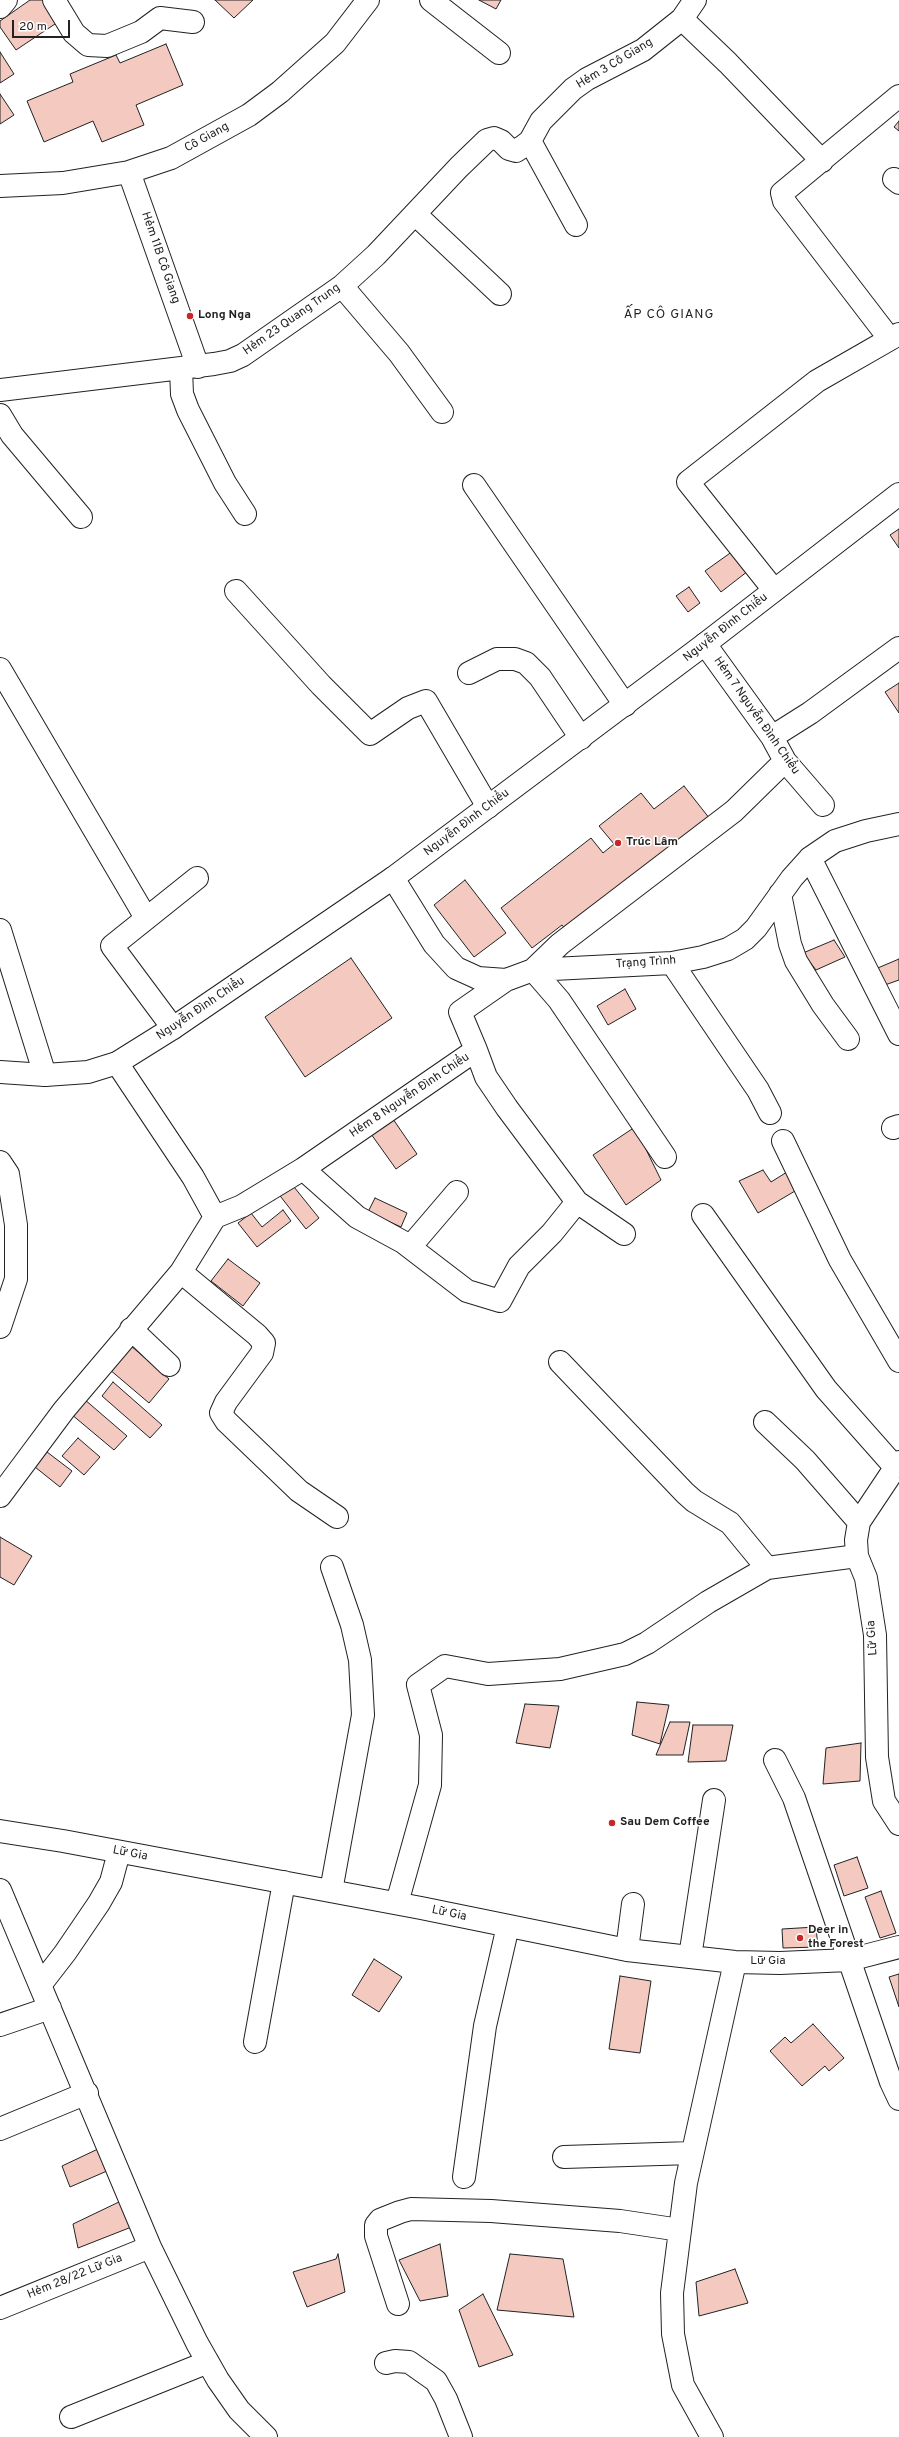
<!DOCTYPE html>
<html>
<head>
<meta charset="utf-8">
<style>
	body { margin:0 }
	#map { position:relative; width:899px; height:2437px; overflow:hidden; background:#fff; font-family:Overpass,sans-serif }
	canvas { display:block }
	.scale { position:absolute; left:12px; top:20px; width:58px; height:18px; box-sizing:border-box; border:2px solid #222; border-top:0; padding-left:5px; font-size:12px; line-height:14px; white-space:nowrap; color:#222; -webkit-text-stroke:3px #fff; paint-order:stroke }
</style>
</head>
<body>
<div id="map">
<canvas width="899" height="2437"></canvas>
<div class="scale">20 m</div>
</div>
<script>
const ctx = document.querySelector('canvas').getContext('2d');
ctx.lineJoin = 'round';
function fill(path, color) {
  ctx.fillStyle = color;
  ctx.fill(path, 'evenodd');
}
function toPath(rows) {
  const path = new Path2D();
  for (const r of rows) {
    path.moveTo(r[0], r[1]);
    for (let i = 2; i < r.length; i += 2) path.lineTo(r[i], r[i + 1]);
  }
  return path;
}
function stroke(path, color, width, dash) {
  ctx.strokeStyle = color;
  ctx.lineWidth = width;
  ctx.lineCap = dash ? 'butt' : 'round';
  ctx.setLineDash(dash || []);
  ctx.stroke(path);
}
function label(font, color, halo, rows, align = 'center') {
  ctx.font = font + ' Overpass,sans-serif';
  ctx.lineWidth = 3;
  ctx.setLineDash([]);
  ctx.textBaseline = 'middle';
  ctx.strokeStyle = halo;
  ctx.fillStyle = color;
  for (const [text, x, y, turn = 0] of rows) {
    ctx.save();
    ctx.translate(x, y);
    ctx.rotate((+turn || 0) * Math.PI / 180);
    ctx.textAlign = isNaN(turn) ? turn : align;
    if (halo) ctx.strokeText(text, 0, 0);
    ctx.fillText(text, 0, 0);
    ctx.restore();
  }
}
const building = toPath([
	[30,0,43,0,58,22,16,50,0,27,0,21,30,0],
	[215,0,253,0,234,18,215,0],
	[479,0,501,0,496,9,479,0],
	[166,44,183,85,136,105,144,125,102,142,93,121,44,142,27,101,73,82,70,74,116,55,120,63,166,44],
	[0,52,14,74,0,83,0,52],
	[0,94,14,115,0,124,0,94],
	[899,121,899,131,894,127,899,121],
	[899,529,899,548,890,535,899,529],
	[733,551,748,571,721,592,705,571,733,551],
	[689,587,700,603,688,612,676,596,689,587],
	[899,683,899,713,885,692,899,683],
	[684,786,710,819,567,931,562,925,532,948,501,908,591,838,603,853,614,844,599,826,641,793,654,809,684,786],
	[465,880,506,933,474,957,434,905,465,880],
	[834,940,845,957,816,970,803,953,834,940],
	[351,958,392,1018,305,1077,265,1017,351,958],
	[899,959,899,980,882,986,873,970,899,959],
	[625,989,636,1009,608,1025,597,1006,625,989],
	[393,1119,417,1154,396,1169,371,1134,393,1119],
	[635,1127,661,1180,626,1205,593,1155,635,1127],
	[763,1170,771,1182,787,1172,795,1191,758,1213,739,1181,763,1170],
	[290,1182,319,1218,306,1229,277,1192,290,1182],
	[375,1198,407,1213,401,1227,368,1212,375,1198],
	[283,1210,291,1221,257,1247,238,1223,251,1213,262,1227,283,1210],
	[228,1259,260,1283,243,1306,211,1281,228,1259],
	[130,1345,169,1379,149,1403,109,1369,130,1345],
	[113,1382,162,1425,150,1438,102,1396,113,1382],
	[84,1399,127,1436,114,1450,71,1414,84,1399],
	[78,1438,100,1457,84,1475,62,1456,78,1438],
	[47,1452,72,1471,60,1487,35,1467,47,1452],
	[0,1537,32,1556,14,1585,0,1577,0,1537],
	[637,1702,669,1705,660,1744,632,1735,637,1702],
	[525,1704,559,1706,550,1748,516,1743,525,1704],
	[670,1722,690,1722,683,1755,656,1755,670,1722],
	[693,1725,733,1725,726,1761,688,1762,693,1725],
	[861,1743,860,1781,823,1784,826,1748,861,1743],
	[857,1857,868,1888,844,1896,834,1865,857,1857],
	[881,1891,896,1933,880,1938,865,1897,881,1891],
	[816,1927,818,1947,783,1948,782,1929,816,1927],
	[374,1959,402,1977,379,2012,352,1995,374,1959],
	[899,1974,899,2007,889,1977,899,1974],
	[620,1976,651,1981,640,2053,609,2049,620,1976],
	[813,2024,844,2058,829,2071,825,2066,802,2086,770,2051,785,2037,791,2043,813,2024],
	[98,2149,107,2171,70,2187,62,2166,98,2149],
	[121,2201,134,2226,78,2248,73,2224,121,2201],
	[440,2244,448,2296,420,2301,399,2260,440,2244],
	[338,2254,345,2292,307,2307,293,2272,336,2259,338,2254],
	[510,2254,563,2259,574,2317,497,2310,510,2254],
	[735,2269,748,2303,699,2316,696,2282,735,2269],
	[483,2294,513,2355,479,2367,459,2310,483,2294]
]);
const minor = toPath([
	[54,0,74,33,88,45,107,46,141,32,160,18,193,22],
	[431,0,499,53],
	[0,7,6,0],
	[682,19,728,63,822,161],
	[530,141,576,225],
	[129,172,198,367],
	[894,179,899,183],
	[0,186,63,183,129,172,171,158,249,115,280,92,335,43,368,0],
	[415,214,500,294],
	[342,286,399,353,442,412],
	[889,338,784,201,782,193,899,96],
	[181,369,182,394,188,410,225,483,245,514],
	[0,390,214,364,230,361,243,355,342,286,376,255,459,167,487,140,494,138,501,141,509,149,516,151,522,147,530,141,541,121,573,89,587,79,643,50,682,19,695,0],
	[0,415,12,435,81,517],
	[474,485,625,705],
	[774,590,688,482,817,381,899,334],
	[236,591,321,685,370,734,408,708,426,701,488,807],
	[705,644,772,737,785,761,823,805],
	[0,669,146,918],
	[469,673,497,659,515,659,526,663,540,677,581,738],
	[772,737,810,713,899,648],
	[810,858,899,1034],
	[393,878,434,944,456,968,478,978,506,980,533,970,672,963,703,957,728,949,745,939,756,928,792,878,810,858,835,841,866,831,899,824],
	[780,894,790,944,796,961,823,1005,848,1039],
	[0,930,45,1075],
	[672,963,758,1090,770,1113],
	[173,1028,112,946,197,878],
	[476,1050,486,1077,507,1108,577,1202,624,1234],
	[893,1128,899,1126],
	[783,1141,840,1260,899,1361],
	[665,1157,559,1000,533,970,560,944,734,811,785,761],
	[0,1162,8,1174,16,1225,16,1279,0,1327],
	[303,1169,357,1217,403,1242,467,1291,500,1301,519,1266,552,1233,577,1202],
	[703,1215,826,1389,895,1467],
	[215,1217,242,1206,303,1169,476,1050,460,1012,506,980],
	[410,1247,457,1192],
	[181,1272,257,1335,264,1343,262,1353,226,1402,221,1413,226,1421,299,1491,337,1517],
	[131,1329,169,1365],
	[560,1362,685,1493,694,1501,730,1523,767,1568],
	[765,1422,805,1460,859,1522],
	[899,1462,859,1522,856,1540,857,1556,866,1578,875,1635,877,1757,884,1801,899,1824],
	[0,1496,64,1410,181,1272,215,1217,193,1177,117,1063],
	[775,1760,794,1798,891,2082,899,2099],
	[0,1831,63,1841,421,1908,627,1950,735,1962,780,1963,849,1960,899,1947],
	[0,1890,150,2247,197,2343,218,2380,239,2410,266,2437],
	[331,1891,363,1715,360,1660,352,1625,332,1567],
	[397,1903,430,1785,431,1735,418,1685,445,1666,488,1674,560,1669,625,1654,647,1643,708,1602,767,1568,857,1556],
	[627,1950,633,1904],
	[690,1957,714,1800],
	[41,1984,65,1953,99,1903,111,1882,119,1852],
	[0,2025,50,2008],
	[255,2042,284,1882],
	[0,2129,87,2093],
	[564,2157,692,2153],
	[464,2177,485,2026,508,1926],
	[398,2304,376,2236,376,2225,380,2220,400,2212,411,2209,491,2211,620,2221,680,2230],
	[0,2308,150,2247],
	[386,2363,395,2361,409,2362,436,2381,446,2399,461,2437],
	[71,2417,208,2362],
	[712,2437,683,2385,673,2334,672,2293,686,2183,735,1962]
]);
const major = toPath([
	[0,1072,45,1075,88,1072,117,1063,173,1028,393,878,705,644,899,494]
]);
const markers = [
	[190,316,4,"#c62828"],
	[618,843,4,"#c62828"],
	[612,1823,4,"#c62828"],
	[800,1938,4,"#c62828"]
];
const streetNames = [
	["Hẻm 3 Cô Giang",615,64,-31],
	["Cô Giang",207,138,-29],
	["Hẻm 11B Cô Giang",160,258,71],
	["Hẻm 23 Quang Trung",292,320,-35],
	["Nguyễn Đình Chiểu",726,628,-38],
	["Hẻm 7 Nguyễn Đình Chiểu",756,716,55],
	["Nguyễn Đình Chiểu",467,823,-37],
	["Trạng Trình",646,963,-4],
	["Nguyễn Đình Chiểu",201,1009,-34],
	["Hẻm 8 Nguyễn Đình Chiểu",410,1096,-34],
	["Lữ Gia",873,1638,-94],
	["Lữ Gia",130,1854,11],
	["Lữ Gia",449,1914,12],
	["Lữ Gia",768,1962],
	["Hẻm 28/22 Lữ Gia",75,2277,-22]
];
const poiNames = [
	["Long Nga",198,316],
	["Trúc Lâm",626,843],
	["Sau Dem Coffee",620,1823],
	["Deer in",808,1931],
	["the Forest",808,1945]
];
const neighbourhoodNames = [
	["ẤP CÔ GIANG",669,315]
];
fill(building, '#f3c9c0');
stroke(building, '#222', 1);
stroke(minor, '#222', 24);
stroke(major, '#222', 24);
stroke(minor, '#fff', 22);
stroke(major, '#fff', 22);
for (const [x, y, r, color] of markers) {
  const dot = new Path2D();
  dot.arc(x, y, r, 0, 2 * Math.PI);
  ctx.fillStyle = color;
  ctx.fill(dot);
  stroke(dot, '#fff', 1.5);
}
label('12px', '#222', '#fff', streetNames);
label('bold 12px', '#222', '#fff', poiNames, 'left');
ctx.letterSpacing = '1px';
label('13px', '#222', '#fff', neighbourhoodNames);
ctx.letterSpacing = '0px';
</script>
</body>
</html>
